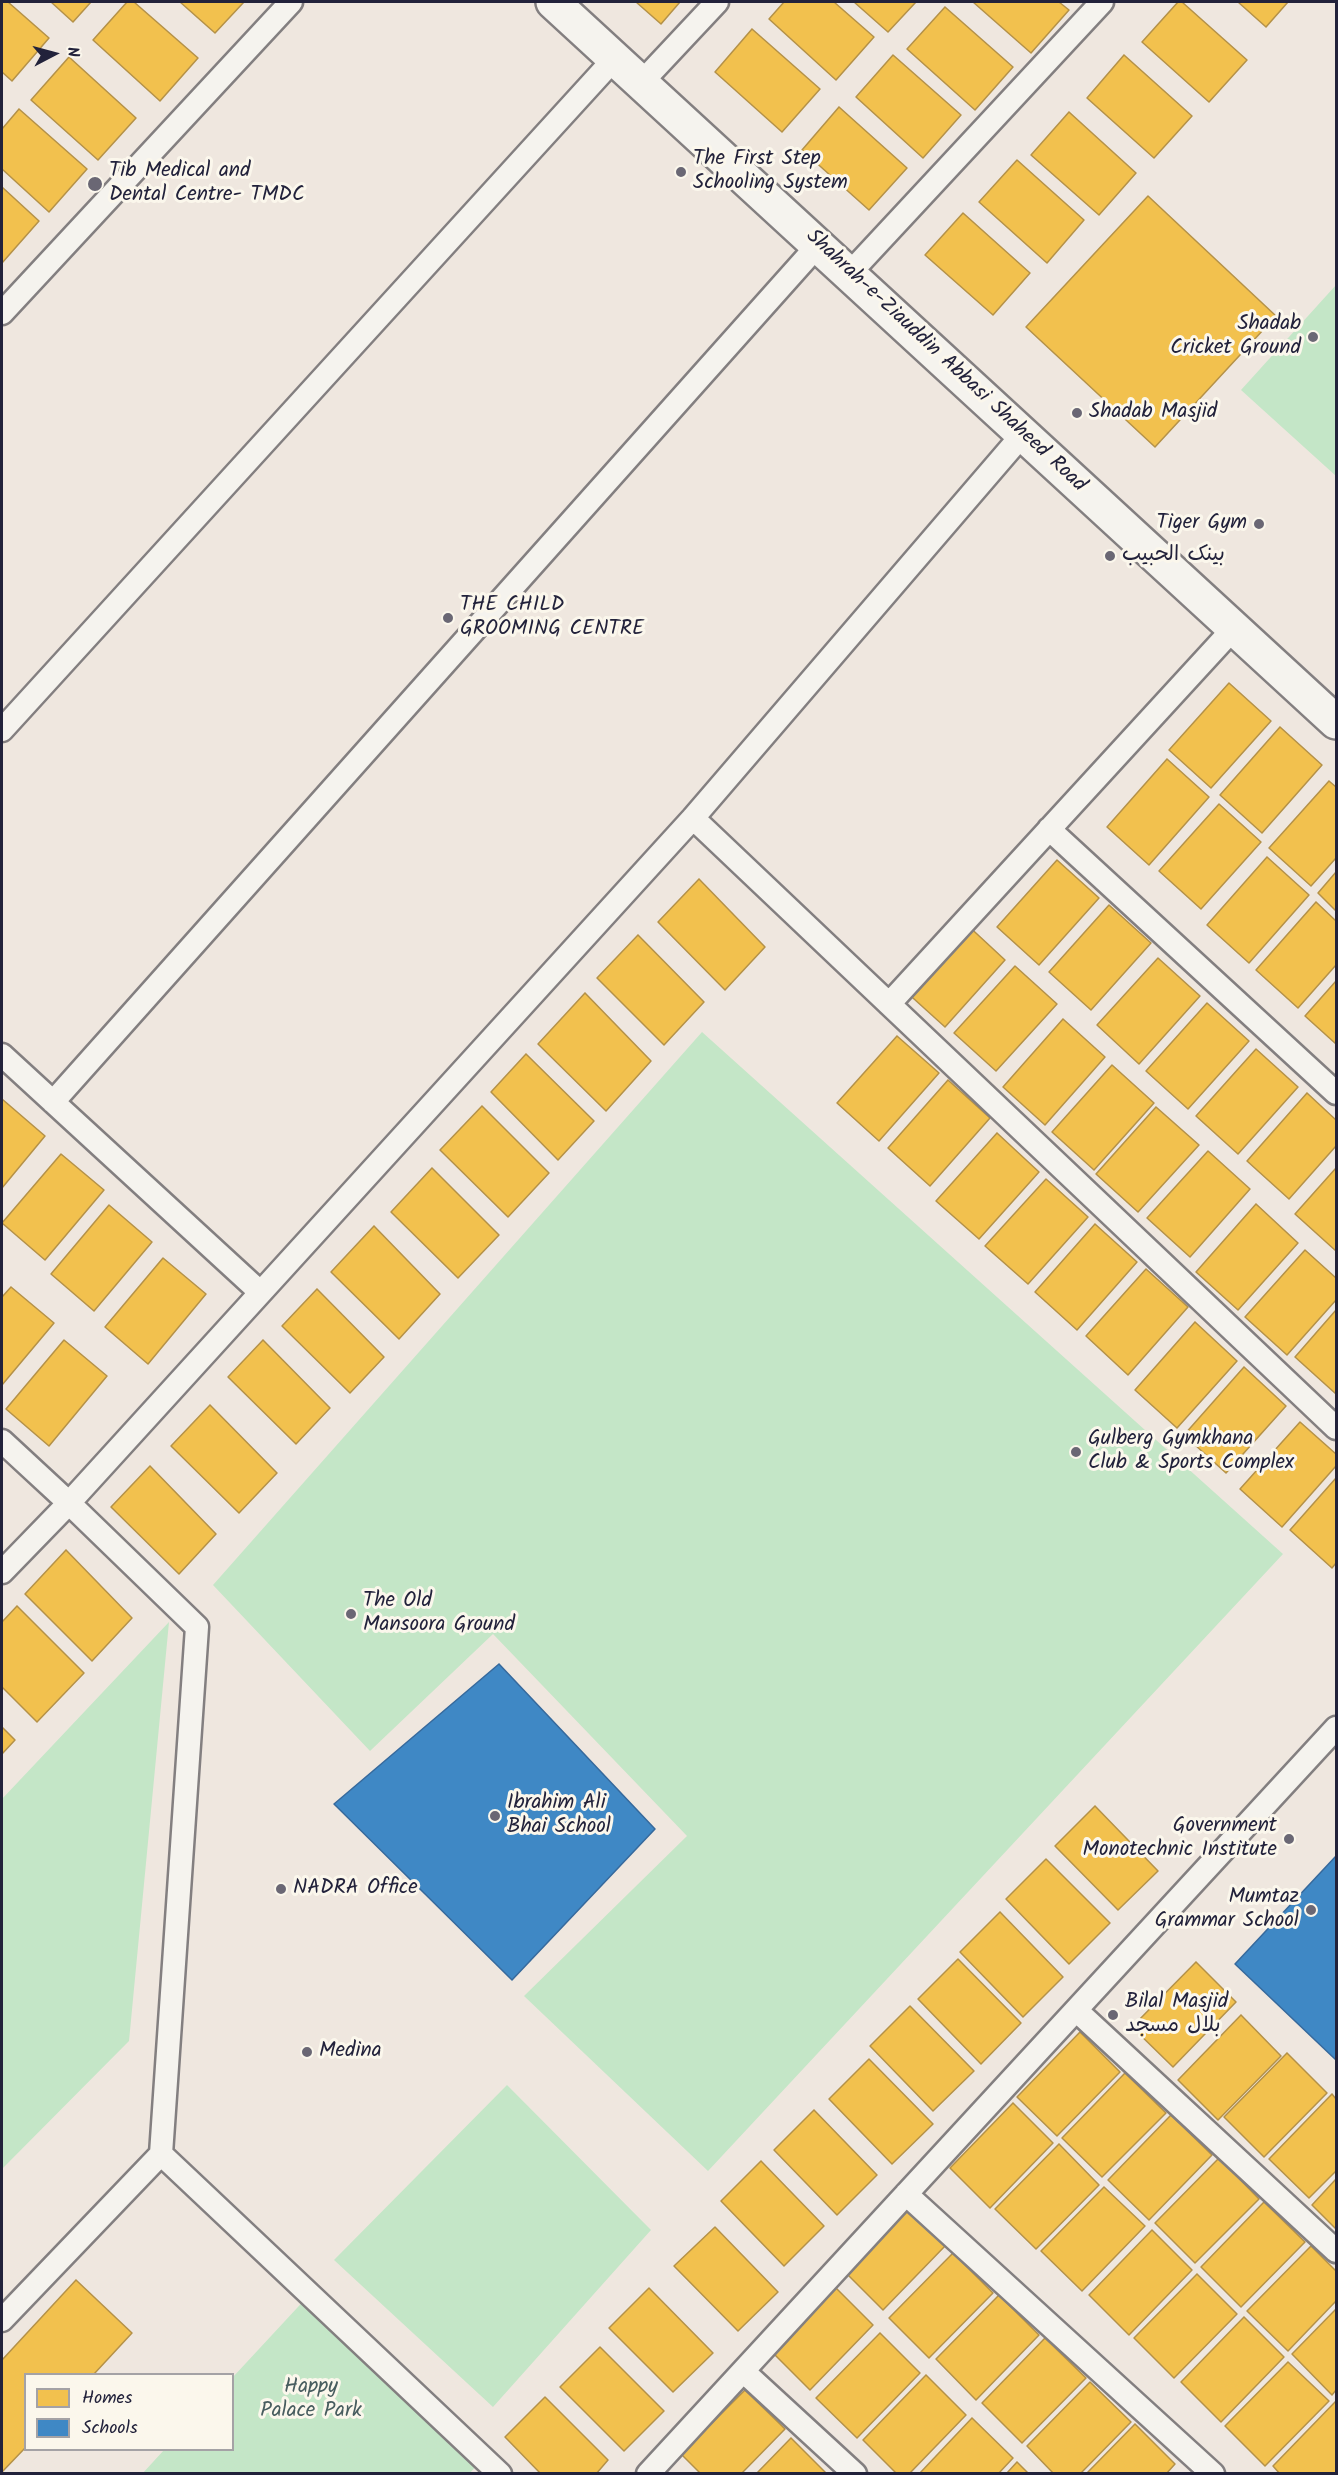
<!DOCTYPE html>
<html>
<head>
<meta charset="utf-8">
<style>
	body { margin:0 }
	#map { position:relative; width:1338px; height:2475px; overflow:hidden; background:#efe7df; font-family:Kalam,sans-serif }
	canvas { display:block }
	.frame { position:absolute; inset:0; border:3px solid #22223b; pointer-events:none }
	.legend { position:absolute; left:24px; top:2373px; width:210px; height:78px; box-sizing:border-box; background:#fbf7ec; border:2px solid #a4a2a5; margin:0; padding:8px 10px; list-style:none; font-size:18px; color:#22223b }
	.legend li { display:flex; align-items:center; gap:12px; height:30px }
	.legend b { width:30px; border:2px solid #a4a2a5 }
	.north { position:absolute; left:24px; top:24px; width:60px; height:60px; -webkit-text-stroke:4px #fbf7ec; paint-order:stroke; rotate:84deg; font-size:16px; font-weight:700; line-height:24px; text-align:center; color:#22223b }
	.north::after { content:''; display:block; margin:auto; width:21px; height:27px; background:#22223b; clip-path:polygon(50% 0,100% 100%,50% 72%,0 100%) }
</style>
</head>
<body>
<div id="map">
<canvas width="1338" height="2475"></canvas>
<div class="frame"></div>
<ul class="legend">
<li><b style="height:16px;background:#f2c14e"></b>Homes</li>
<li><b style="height:16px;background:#3f88c5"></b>Schools</li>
</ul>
<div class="north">N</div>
</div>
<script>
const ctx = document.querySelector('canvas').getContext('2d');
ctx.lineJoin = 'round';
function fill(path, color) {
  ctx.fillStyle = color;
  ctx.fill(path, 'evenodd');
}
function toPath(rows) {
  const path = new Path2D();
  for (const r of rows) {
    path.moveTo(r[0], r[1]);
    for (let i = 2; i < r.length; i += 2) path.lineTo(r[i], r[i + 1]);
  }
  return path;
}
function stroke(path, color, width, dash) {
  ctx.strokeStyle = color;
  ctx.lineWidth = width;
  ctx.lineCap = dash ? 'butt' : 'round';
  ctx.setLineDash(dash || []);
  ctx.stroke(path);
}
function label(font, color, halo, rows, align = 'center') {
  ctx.font = font + ' Kalam,"Playpen Sans Arabic",sans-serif';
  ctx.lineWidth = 6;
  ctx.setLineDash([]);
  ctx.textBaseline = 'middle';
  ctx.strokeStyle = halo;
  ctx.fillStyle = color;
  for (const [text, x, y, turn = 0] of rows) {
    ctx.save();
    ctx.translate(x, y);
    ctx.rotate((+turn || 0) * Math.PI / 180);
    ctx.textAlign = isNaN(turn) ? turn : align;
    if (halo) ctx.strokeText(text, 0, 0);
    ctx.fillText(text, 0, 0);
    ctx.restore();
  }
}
const green = toPath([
	[1336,285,1336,476,1241,390],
	[702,1032,1283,1554,708,2171,524,1996,687,1836,493,1634,370,1751,213,1585],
	[169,1622,129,2041,2,2169,2,1799],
	[507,2085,651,2230,493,2407,334,2260],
	[310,2294,479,2463,469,2474,142,2474,164,2450,232,2450,233,2377]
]);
const homes = toPath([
	[2,2,8,2,49,38,12,81,2,72,2,2],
	[51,2,91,2,73,22,51,2],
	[127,2,134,2,198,58,160,101,93,40,127,2],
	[180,2,244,2,215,33,180,2],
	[636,2,680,2,661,24,636,2],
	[784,2,834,2,874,37,836,80,769,19,784,2],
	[854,2,916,2,888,32,854,2],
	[973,2,1059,2,1069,10,1031,53,973,2],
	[1178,2,1182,2,1247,60,1209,102,1142,42,1178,2],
	[1238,2,1288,2,1266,27,1238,2],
	[945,7,1013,67,975,110,907,49,945,7],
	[752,29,820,89,782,132,715,72,752,29],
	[893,55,961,115,923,158,856,97,893,55],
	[1124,55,1192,116,1154,158,1087,98,1124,55],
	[69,57,136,118,98,160,31,100,69,57],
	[839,107,907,168,869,210,802,150,839,107],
	[19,109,87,169,49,212,2,169,2,129,19,109],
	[1069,112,1136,173,1099,215,1031,155,1069,112],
	[1017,160,1084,220,1047,263,979,202,1017,160],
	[2,187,39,221,2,263,2,187],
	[1148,196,1276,316,1155,447,1026,327,1148,196],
	[963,213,1030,273,993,315,925,255,963,213],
	[1229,683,1271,721,1211,788,1169,750,1229,683],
	[1280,727,1322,765,1262,833,1220,795,1280,727],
	[1167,759,1209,797,1149,865,1107,827,1167,759],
	[1329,781,1336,787,1336,858,1311,886,1269,848,1329,781],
	[1219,804,1261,842,1201,909,1159,871,1219,804],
	[1267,857,1309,895,1249,963,1207,925,1267,857],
	[1057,860,1099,898,1039,965,997,927,1057,860],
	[1336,872,1336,911,1318,893,1336,872],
	[699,879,765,947,725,990,658,922,699,879],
	[1316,902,1336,921,1336,965,1298,1008,1256,970,1316,902],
	[1109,905,1151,943,1091,1010,1049,972,1109,905],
	[963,921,1005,960,945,1027,903,989,963,921],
	[638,935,704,1002,664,1045,597,978,638,935],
	[1158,958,1200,996,1139,1064,1097,1025,1158,958],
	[1015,966,1057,1004,996,1071,954,1033,1015,966],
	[1336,981,1336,1044,1305,1016,1336,981],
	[585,993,651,1061,606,1111,538,1044,585,993],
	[1207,1003,1249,1041,1188,1109,1146,1071,1207,1003],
	[1063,1019,1105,1057,1045,1125,1003,1087,1063,1019],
	[897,1036,939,1073,879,1141,837,1103,897,1036],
	[1256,1049,1298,1087,1238,1154,1196,1116,1256,1049],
	[526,1054,594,1121,558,1160,491,1092,526,1054],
	[1112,1065,1154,1103,1094,1170,1052,1132,1112,1065],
	[948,1080,990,1118,930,1186,888,1148,948,1080],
	[1307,1093,1336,1120,1336,1146,1289,1199,1247,1161,1307,1093],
	[2,1099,45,1136,2,1188,2,1099],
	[482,1106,549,1173,508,1217,440,1150,482,1106],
	[1156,1107,1199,1145,1138,1212,1096,1174,1156,1107],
	[997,1133,1039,1172,979,1239,936,1201,997,1133],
	[1208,1151,1250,1189,1190,1257,1147,1218,1208,1151],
	[61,1154,104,1190,45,1260,2,1223,61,1154],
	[432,1168,499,1235,458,1278,391,1212,432,1168],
	[1336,1168,1336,1251,1295,1214,1336,1168],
	[1046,1179,1088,1217,1028,1284,985,1246,1046,1179],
	[1256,1204,1298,1243,1238,1310,1196,1272,1256,1204],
	[109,1205,152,1242,94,1311,51,1274,109,1205],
	[1095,1224,1137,1262,1077,1330,1035,1292,1095,1224],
	[374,1226,440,1294,399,1339,331,1272,374,1226],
	[1305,1250,1336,1278,1336,1300,1287,1355,1245,1317,1305,1250],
	[163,1258,206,1294,148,1364,105,1327,163,1258],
	[1146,1269,1188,1307,1128,1375,1086,1336,1146,1269],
	[11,1287,54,1323,2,1385,2,1297,11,1287],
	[317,1289,384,1357,350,1393,282,1326,317,1289],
	[1336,1310,1336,1394,1295,1357,1336,1310],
	[1195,1322,1237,1361,1177,1428,1135,1390,1195,1322],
	[64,1340,107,1376,49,1446,6,1409,64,1340],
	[263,1340,330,1408,296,1444,228,1377,263,1340],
	[1244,1367,1286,1406,1226,1473,1184,1435,1244,1367],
	[210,1405,277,1473,239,1513,171,1446,210,1405],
	[1300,1422,1336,1454,1336,1466,1282,1527,1240,1489,1300,1422],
	[150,1466,216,1534,179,1574,111,1507,150,1466],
	[1336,1478,1336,1563,1332,1568,1290,1530,1336,1478],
	[66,1550,132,1618,92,1661,25,1594,66,1550],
	[17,1606,84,1673,37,1722,2,1687,2,1622,17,1606],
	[2,1727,15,1740,2,1754,2,1727],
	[1095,1806,1158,1871,1118,1910,1055,1846,1095,1806],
	[1046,1859,1110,1923,1069,1964,1006,1899,1046,1859],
	[1000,1912,1063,1977,1023,2017,960,1952,1000,1912],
	[958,1959,1021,2023,981,2064,918,1999,958,1959],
	[1196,1962,1236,2002,1173,2067,1132,2027,1196,1962],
	[910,2006,974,2071,933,2111,870,2046,910,2006],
	[1241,2015,1281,2056,1218,2120,1178,2080,1241,2015],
	[1080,2032,1120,2072,1057,2136,1017,2097,1080,2032],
	[1287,2053,1327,2093,1264,2157,1224,2117,1287,2053],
	[869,2059,933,2124,892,2164,829,2099,869,2059],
	[1125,2073,1166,2113,1102,2177,1062,2138,1125,2073],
	[1332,2094,1336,2099,1336,2171,1309,2198,1269,2159,1332,2094],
	[1013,2103,1053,2143,990,2208,950,2168,1013,2103],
	[814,2110,877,2175,837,2215,774,2150,814,2110],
	[1171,2115,1212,2155,1149,2220,1108,2180,1171,2115],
	[1059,2144,1099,2185,1036,2249,995,2209,1059,2144],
	[1219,2158,1259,2199,1195,2263,1155,2223,1219,2158],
	[761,2161,824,2226,784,2266,721,2201,761,2161],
	[1336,2179,1336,2229,1312,2205,1336,2179],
	[1104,2187,1145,2226,1082,2291,1041,2251,1104,2187],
	[1264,2202,1305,2242,1241,2307,1201,2267,1264,2202],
	[906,2205,946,2245,883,2310,843,2270,906,2205],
	[715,2227,778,2292,738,2331,674,2266,715,2227],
	[1152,2230,1192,2270,1129,2335,1089,2295,1152,2230],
	[1311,2246,1336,2271,1336,2301,1288,2351,1247,2311,1311,2246],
	[953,2253,993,2293,929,2358,889,2318,953,2253],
	[1197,2274,1237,2314,1174,2378,1134,2338,1197,2274],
	[76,2280,132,2333,94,2374,26,2374,26,2447,2,2472,2,2360,76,2280],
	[833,2285,873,2325,810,2390,770,2350,833,2285],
	[649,2288,713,2353,673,2392,609,2328,649,2288],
	[999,2295,1039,2335,976,2400,936,2359,999,2295],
	[1336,2309,1336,2390,1332,2395,1292,2354,1336,2309],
	[1244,2317,1284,2357,1221,2422,1181,2382,1244,2317],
	[880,2333,920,2373,857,2438,816,2398,880,2333],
	[1045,2338,1086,2378,1022,2443,982,2403,1045,2338],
	[600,2347,664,2411,624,2451,560,2387,600,2347],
	[1288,2362,1329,2401,1265,2466,1225,2426,1288,2362],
	[926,2375,966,2415,909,2474,897,2474,863,2440,926,2375],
	[1090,2382,1131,2422,1080,2474,1054,2474,1027,2446,1090,2382],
	[745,2390,785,2429,741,2474,701,2474,681,2454,745,2390],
	[545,2397,608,2460,596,2474,541,2474,505,2437,545,2397],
	[1336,2401,1336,2474,1280,2474,1273,2466,1336,2401],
	[972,2418,1013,2458,998,2474,919,2474,972,2418],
	[1135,2424,1175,2464,1166,2474,1086,2474,1135,2424],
	[791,2438,827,2474,756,2474,791,2438],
	[1017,2462,1029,2474,1006,2474,1017,2462]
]);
const schools = toPath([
	[499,1664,655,1829,512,1980,334,1804,499,1664],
	[1336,1856,1336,2060,1235,1964,1336,1856]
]);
const street = toPath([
	[641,83,717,2],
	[849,274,1102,2],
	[2,313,291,2],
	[2,730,615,58],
	[693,818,1336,1428],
	[1049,829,1336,1093],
	[889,1004,1234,628],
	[2,1055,260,1292],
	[53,1102,818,245],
	[2,1441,69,1503,197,1627,161,2154,2,2320],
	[2,1572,69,1503,693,818,1023,434],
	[1076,2010,1336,2251],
	[161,2154,500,2474],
	[906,2194,1213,2474],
	[743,2371,855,2474],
	[648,2474,1336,1728]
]);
const secondary = toPath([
	[553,2,1336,722]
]);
const markers = [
	[681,172,6,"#6a6774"],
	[95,184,8,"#6a6774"],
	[1313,337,6,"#6a6774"],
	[1077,413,6,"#6a6774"],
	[1259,524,6,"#6a6774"],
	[1110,556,6,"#6a6774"],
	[448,618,6,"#6a6774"],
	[1076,1452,6,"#6a6774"],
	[351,1614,6,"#6a6774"],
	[495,1816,6,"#6a6774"],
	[1289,1839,6,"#6a6774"],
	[281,1889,6,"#6a6774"],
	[1311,1910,6,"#6a6774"],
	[1113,2015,6,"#6a6774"],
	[307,2052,6,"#6a6774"]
];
const poiNames = [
	["The First Step",693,160],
	["Schooling System",693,184],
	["Tib Medical and",109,172],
	["Dental Centre- TMDC",109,196],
	["Shadab",1301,325,"right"],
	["Cricket Ground",1301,349,"right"],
	["Shadab Masjid",1089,413],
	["Tiger Gym",1247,524,"right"],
	["بينک الحبيب",1122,556],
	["THE CHILD",460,606],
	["GROOMING CENTRE",460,630],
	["Gulberg Gymkhana",1088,1440],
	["Club & Sports Complex",1088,1464],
	["The Old",363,1602],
	["Mansoora Ground",363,1626],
	["Ibrahim Ali",507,1804],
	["Bhai School",507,1828],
	["Government",1277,1827,"right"],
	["Monotechnic Institute",1277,1851,"right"],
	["NADRA Office",293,1889],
	["Mumtaz",1299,1898,"right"],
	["Grammar School",1299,1922,"right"],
	["Bilal Masjid",1125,2003],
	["بلال مسجد",1125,2027],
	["Medina",319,2052]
];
const streetNames = [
	["Shahrah-e-Ziauddin Abbasi Shaheed Road",945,362,43]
];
const parkNames = [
	["Happy",311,2388],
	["Palace Park",311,2412]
];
fill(green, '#c4e6c7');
fill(homes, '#f2c14e');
stroke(homes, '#b49148', 1.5);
fill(schools, '#3f88c5');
stroke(schools, '#36699c', 1.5);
stroke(street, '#837f80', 27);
stroke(secondary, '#837f80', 38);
stroke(street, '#f5f3ee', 22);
stroke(secondary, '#f5f3ee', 33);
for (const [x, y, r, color] of markers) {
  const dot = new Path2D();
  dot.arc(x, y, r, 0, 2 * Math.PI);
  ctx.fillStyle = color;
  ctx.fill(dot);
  stroke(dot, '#fbf7ec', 2);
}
label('21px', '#22223b', '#fbf7ec', poiNames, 'left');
label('21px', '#22223b', '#fbf7ec', streetNames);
label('21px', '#485d5f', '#fbf7ec', parkNames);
</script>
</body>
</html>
